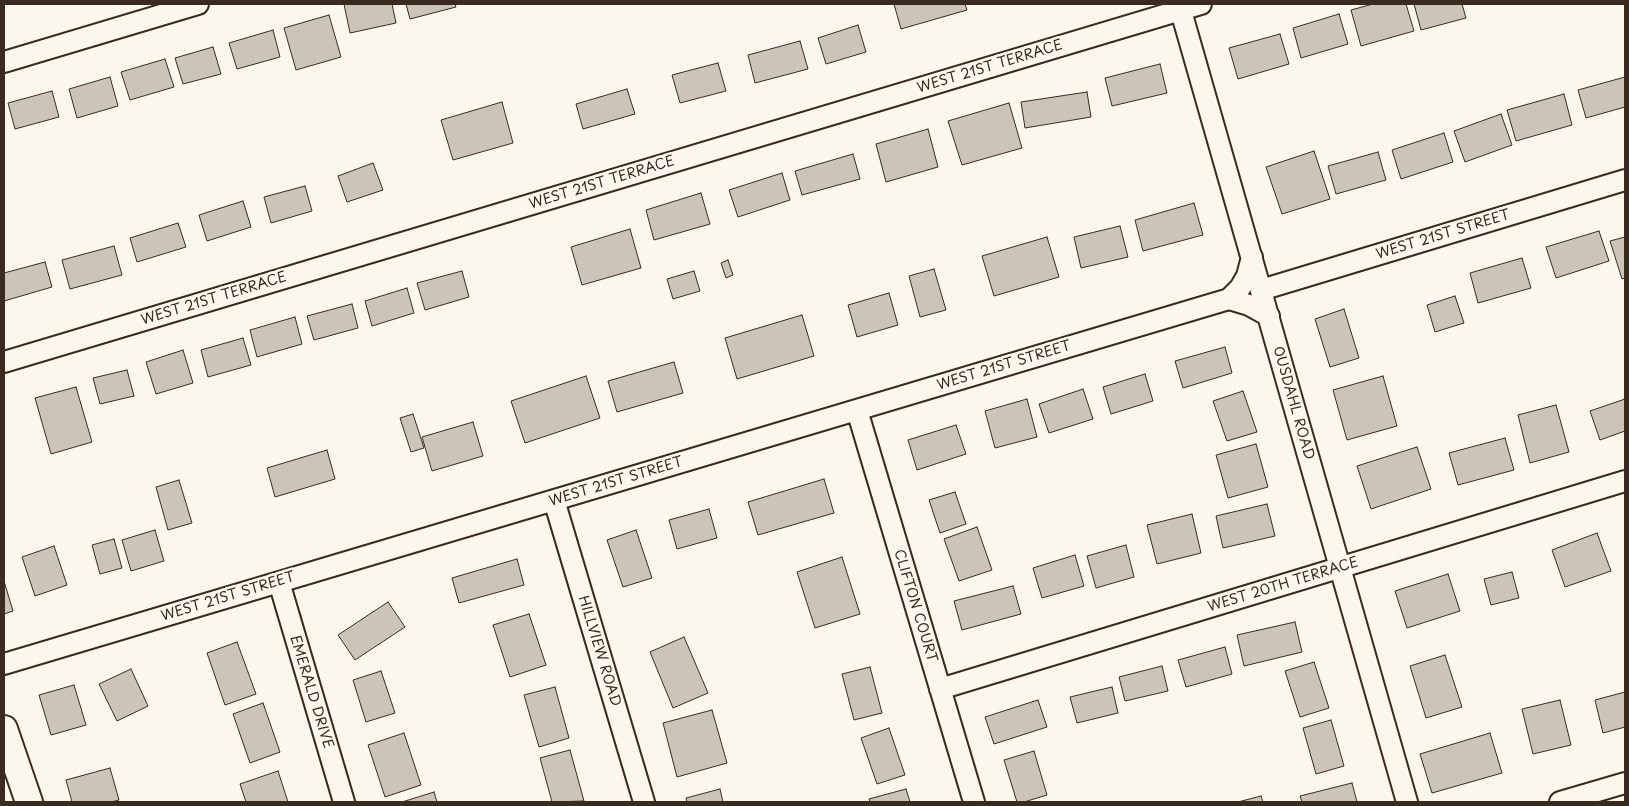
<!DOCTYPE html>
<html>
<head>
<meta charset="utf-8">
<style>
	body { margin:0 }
	#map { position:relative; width:1629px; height:806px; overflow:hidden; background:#fbf7ec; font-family:"Playpen Sans",sans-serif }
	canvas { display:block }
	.frame { position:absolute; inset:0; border:5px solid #3b2a1e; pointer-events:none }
</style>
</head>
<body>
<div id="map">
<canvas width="1629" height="806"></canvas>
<div class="frame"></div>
</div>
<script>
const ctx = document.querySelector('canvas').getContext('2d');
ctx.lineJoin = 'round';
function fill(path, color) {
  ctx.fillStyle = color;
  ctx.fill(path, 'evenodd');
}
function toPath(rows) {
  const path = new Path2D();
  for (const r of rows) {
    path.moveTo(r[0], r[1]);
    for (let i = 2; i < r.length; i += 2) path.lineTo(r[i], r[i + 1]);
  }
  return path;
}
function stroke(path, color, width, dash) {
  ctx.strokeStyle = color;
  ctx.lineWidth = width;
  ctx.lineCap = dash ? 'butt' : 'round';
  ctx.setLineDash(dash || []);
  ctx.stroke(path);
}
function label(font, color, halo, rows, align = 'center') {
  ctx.font = font + ' "Playpen Sans",sans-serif';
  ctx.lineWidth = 5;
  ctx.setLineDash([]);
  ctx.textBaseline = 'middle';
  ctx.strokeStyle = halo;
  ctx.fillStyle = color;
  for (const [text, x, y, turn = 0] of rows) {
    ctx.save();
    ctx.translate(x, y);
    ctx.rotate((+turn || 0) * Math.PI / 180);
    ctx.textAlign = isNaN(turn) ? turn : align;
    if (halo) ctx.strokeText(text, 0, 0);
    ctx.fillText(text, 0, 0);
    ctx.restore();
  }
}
const building = toPath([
	[344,4,392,4,396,23,350,33,344,4],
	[406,4,455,4,456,7,410,19,406,4],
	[894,4,965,4,967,10,901,29,894,4],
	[1373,4,1406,4,1414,31,1361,46,1351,10,1373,4],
	[1414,4,1462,4,1466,18,1421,30,1414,4],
	[1339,14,1348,44,1301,58,1293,28,1339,14],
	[329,15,341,57,296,70,284,28,329,15],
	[858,25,866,52,826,64,818,38,858,25],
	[273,30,280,57,237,69,229,43,273,30],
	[1280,34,1289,64,1238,79,1229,48,1280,34],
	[800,41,808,69,755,83,748,55,800,41],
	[213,47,221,74,183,84,175,58,213,47],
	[165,59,174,87,130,100,121,72,165,59],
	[718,63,726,91,680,103,672,75,718,63],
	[1160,64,1167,93,1112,106,1105,78,1160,64],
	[110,77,118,106,77,118,69,89,110,77],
	[1625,77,1625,107,1586,118,1578,90,1625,77],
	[627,89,635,114,583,129,576,104,627,89],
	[52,91,59,117,15,129,8,103,52,91],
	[1087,92,1091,117,1025,128,1021,102,1087,92],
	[1564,94,1572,125,1516,141,1507,110,1564,94],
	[502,102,513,143,453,160,441,120,502,102],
	[1009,103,1022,148,962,165,948,121,1009,103],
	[1501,114,1512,145,1465,162,1454,131,1501,114],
	[928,129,938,167,886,182,876,144,928,129],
	[1444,133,1453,162,1401,179,1392,150,1444,133],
	[1314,151,1330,199,1282,214,1266,167,1314,151],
	[1378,152,1386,180,1336,194,1328,166,1378,152],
	[853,154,860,179,802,195,795,171,853,154],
	[373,163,383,190,347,202,338,176,373,163],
	[782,173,790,200,738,217,729,190,782,173],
	[305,186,312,211,271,223,264,197,305,186],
	[701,193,710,224,654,240,646,210,701,193],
	[243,201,251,227,207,241,199,215,243,201],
	[1194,203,1203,235,1143,251,1135,220,1194,203],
	[178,223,186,247,137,262,130,238,178,223],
	[1120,226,1128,257,1081,268,1074,237,1120,226],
	[630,229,641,268,582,285,571,247,630,229],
	[1599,231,1609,261,1556,278,1546,247,1599,231],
	[1047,237,1059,277,994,296,982,256,1047,237],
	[1625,237,1625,278,1622,279,1610,241,1625,237],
	[114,246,122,275,70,289,62,260,114,246],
	[1522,258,1531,288,1478,303,1470,273,1522,258],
	[728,260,733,275,726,278,721,263,728,260],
	[45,262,52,287,4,301,4,273,45,262],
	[934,269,946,310,920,317,909,276,934,269],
	[462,271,469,297,425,310,417,283,462,271],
	[694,271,700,291,673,299,667,279,694,271],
	[407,288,414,313,372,326,365,301,407,288],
	[889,293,898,325,857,337,848,305,889,293],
	[1455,296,1464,323,1435,332,1427,305,1455,296],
	[352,304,358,328,314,340,307,316,352,304],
	[1344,309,1359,358,1330,367,1315,319,1344,309],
	[802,315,814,356,737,379,725,338,802,315],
	[295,317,302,344,257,357,250,330,295,317],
	[243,338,251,365,208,377,201,350,243,338],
	[1225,347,1232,373,1183,388,1175,361,1225,347],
	[183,350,193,383,156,394,146,362,183,350],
	[674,362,683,393,617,412,608,381,674,362],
	[127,370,134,396,100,404,93,378,127,370],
	[1145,374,1153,401,1111,414,1103,387,1145,374],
	[586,376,600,418,525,443,511,401,586,376],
	[1383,376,1397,426,1347,440,1333,390,1383,376],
	[76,387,92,442,51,454,35,398,76,387],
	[1083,389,1093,419,1049,433,1039,404,1083,389],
	[1243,391,1257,432,1227,441,1213,401,1243,391],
	[1027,399,1037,437,995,448,985,411,1027,399],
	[1625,399,1625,431,1600,440,1590,411,1625,399],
	[1556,405,1569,452,1530,463,1518,415,1556,405],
	[413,414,424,448,411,452,400,418,413,414],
	[473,422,483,456,432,471,422,437,473,422],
	[956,425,966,454,917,470,908,440,956,425],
	[1505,438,1514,470,1458,485,1449,453,1505,438],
	[1256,444,1268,487,1228,498,1216,455,1256,444],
	[1417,447,1431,489,1371,509,1357,466,1417,447],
	[327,450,335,479,275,497,267,468,327,450],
	[824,479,834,513,758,535,748,502,824,479],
	[179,480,192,523,168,530,156,487,179,480],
	[955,492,966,524,940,533,929,500,955,492],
	[1267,504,1275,536,1223,548,1216,516,1267,504],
	[709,509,717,538,677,549,669,520,709,509],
	[1192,514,1201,553,1157,564,1147,525,1192,514],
	[977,527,992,570,959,581,944,539,977,527],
	[155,530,164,561,131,571,122,540,155,530],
	[636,530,652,578,623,587,607,540,636,530],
	[1597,533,1611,571,1565,587,1552,550,1597,533],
	[114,539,122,568,100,574,92,545,114,539],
	[1126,545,1134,577,1096,588,1087,556,1126,545],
	[54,546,67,585,35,596,22,557,54,546],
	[1075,555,1084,586,1042,598,1033,568,1075,555],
	[842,557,860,614,815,628,797,572,842,557],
	[517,559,524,585,459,603,452,578,517,559],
	[1512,572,1519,598,1491,605,1484,579,1512,572],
	[1448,574,1460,611,1407,628,1395,591,1448,574],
	[4,581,13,611,4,614,4,581],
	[1013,586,1021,614,962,630,954,601,1013,586],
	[388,602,405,627,355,660,338,635,388,602],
	[529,614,546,665,510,677,493,625,529,614],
	[1295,622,1302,652,1244,666,1237,635,1295,622],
	[684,637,708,693,673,708,650,652,684,637],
	[237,642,256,694,225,705,207,653,237,642],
	[1225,647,1232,674,1186,687,1178,660,1225,647],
	[1445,655,1462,707,1426,718,1410,666,1445,655],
	[1314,662,1329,708,1300,717,1285,671,1314,662],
	[1162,666,1168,691,1125,701,1119,677,1162,666],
	[870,667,882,713,854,720,842,674,870,667],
	[131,669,148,706,117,721,99,684,131,669],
	[381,671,395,713,366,722,353,680,381,671],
	[74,685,86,725,51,735,39,695,74,685],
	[555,687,569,738,539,747,524,695,555,687],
	[1112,687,1118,713,1077,723,1070,697,1112,687],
	[1625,692,1625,727,1603,733,1595,700,1625,692],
	[1038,700,1047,727,994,744,985,717,1038,700],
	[1560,700,1571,745,1533,754,1522,709,1560,700],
	[263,703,280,752,250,763,233,714,263,703],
	[712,710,727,763,677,777,663,723,712,710],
	[1331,720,1344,766,1316,774,1303,728,1331,720],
	[889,728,905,775,877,784,861,738,889,728],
	[404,733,421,785,385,797,368,745,404,733],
	[1490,733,1502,773,1432,793,1420,754,1490,733],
	[570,750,584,801,552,802,540,758,570,750],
	[1034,751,1047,795,1024,802,1017,802,1004,760,1034,751],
	[110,768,119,800,111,802,72,802,66,780,110,768],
	[278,771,288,802,246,802,240,784,278,771],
	[1352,783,1357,802,1302,802,1300,796,1352,783],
	[720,789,723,802,687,802,686,798,720,789],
	[906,789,910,802,870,802,869,799,906,789],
	[434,792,437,802,402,802,434,792],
	[1261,796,1263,802,1238,802,1261,796]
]);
const minor = toPath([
	[1179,4,1407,802],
	[4,62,198,4],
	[1261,290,1625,180],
	[1229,299,1240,288,1247,276,1252,257],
	[4,362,1201,4],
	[857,410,974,802],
	[554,500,644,802],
	[279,582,344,802],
	[4,664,1229,299,1249,305,1269,316],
	[940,689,1625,481],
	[1560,802,1625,783]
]);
const tertiary = toPath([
	[4,729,29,802]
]);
const streetNames = [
	["WEST 21ST TERRACE",990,67,-17],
	["WEST 21ST TERRACE",602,183,-17],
	["WEST 21ST STREET",1443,235,-17],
	["WEST 21ST TERRACE",214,299,-17],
	["WEST 21ST STREET",1004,366,-17],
	["OUSDAHL ROAD",1293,403,74],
	["WEST 21ST STREET",616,482,-17],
	["WEST 20TH TERRACE",1283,585,-17],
	["WEST 21ST STREET",228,597,-17],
	["CLIFTON COURT",915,606,73],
	["HILLVIEW ROAD",599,651,73],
	["EMERALD DRIVE",311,692,73]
];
fill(building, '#ccc4b9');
stroke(building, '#3b2a1e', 1);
stroke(minor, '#3b2a1e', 24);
stroke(tertiary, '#3b2a1e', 30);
stroke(minor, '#fbf7ec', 20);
stroke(tertiary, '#fbf7ec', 26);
label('14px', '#3b2a1e', '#fbf7ec', streetNames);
</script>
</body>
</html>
